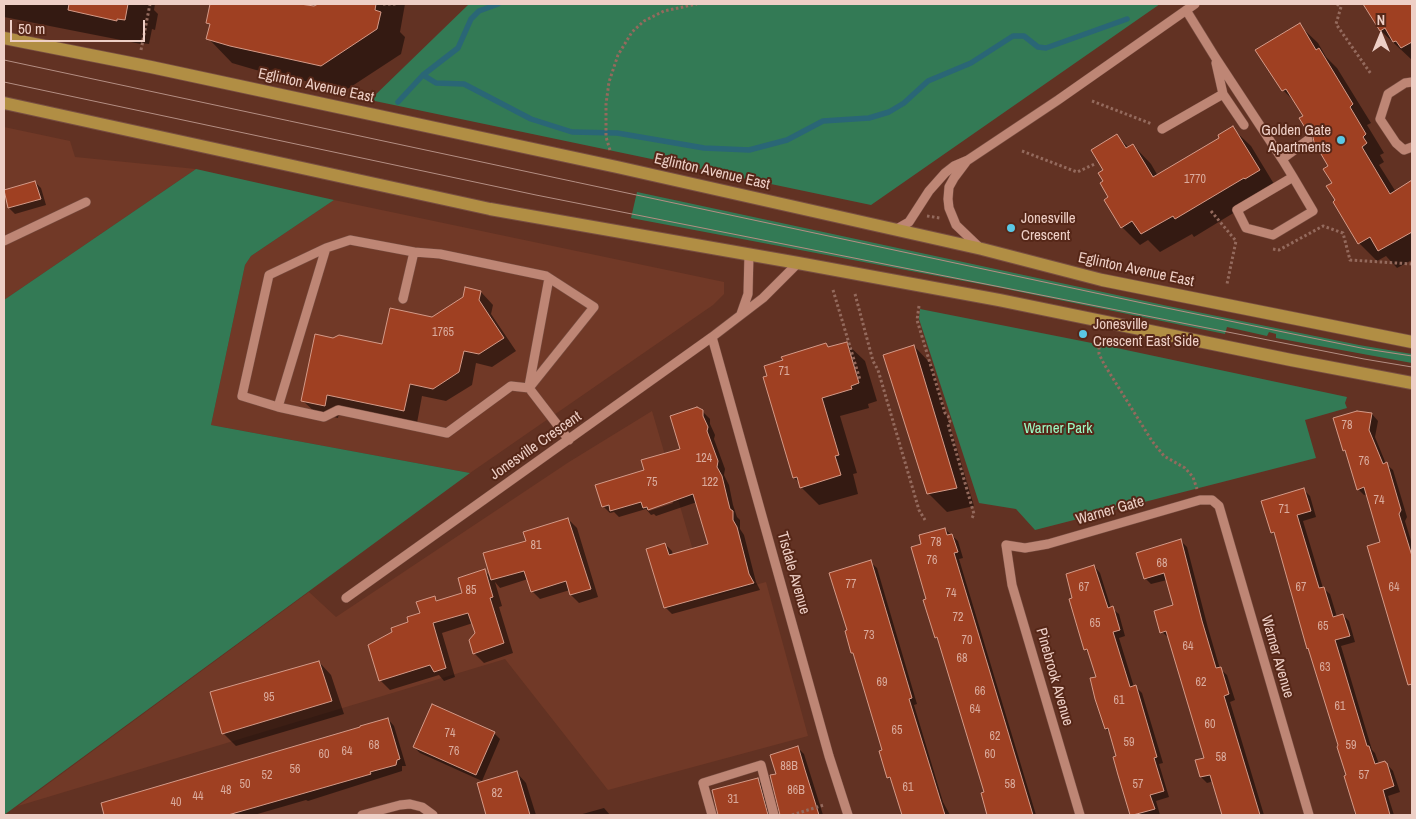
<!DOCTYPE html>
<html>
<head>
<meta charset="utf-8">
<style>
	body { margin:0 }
	#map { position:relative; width:1416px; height:819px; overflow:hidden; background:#623223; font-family:"Archivo Narrow",sans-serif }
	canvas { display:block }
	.frame { position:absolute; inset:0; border:5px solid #eecfc6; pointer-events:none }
	.north { position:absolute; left:1356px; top:10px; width:50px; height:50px; -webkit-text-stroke:4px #562718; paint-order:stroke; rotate:0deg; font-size:14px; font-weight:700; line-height:20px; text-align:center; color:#eecfc6 }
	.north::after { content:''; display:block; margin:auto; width:18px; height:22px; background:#eecfc6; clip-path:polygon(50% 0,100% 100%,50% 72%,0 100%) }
	.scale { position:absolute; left:10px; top:20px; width:135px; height:22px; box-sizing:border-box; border:2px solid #eecfc6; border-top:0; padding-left:6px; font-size:15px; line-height:18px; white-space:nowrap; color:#eecfc6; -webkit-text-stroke:4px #562718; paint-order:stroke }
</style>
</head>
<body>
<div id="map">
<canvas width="1416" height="819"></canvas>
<div class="frame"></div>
<div class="north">N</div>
<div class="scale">50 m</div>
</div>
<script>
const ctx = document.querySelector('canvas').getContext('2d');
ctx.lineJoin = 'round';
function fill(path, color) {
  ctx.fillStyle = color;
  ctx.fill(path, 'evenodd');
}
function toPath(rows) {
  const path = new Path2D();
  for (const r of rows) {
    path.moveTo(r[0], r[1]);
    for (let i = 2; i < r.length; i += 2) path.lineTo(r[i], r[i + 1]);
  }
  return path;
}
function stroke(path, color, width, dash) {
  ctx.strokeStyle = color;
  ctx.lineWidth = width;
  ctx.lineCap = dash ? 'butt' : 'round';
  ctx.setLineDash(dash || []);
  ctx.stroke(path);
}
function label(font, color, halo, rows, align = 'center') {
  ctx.font = font + ' "Archivo Narrow",sans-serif';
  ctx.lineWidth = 4;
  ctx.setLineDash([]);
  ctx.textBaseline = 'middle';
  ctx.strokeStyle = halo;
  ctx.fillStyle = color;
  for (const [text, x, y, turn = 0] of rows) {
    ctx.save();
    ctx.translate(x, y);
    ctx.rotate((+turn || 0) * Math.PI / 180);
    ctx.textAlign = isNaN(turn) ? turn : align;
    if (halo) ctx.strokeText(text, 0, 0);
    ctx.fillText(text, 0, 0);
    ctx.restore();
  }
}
const built = toPath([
	[4,127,70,141,75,157,196,169,4,300],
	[334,200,724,282,724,294,713,305,470,473,211,425,245,265,251,256],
	[652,411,707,598,766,582,808,736,608,790,505,659,18,806,309,592,336,617,569,462]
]);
const green = toPath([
	[469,4,1160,4,871,205,370,100],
	[196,169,334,200,251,256,245,265,211,425,470,473,4,815,4,300],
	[637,192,1168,306,1359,345,1412,354,1412,363,1276,338,1276,334,1269,332,1267,336,1227,327,1225,334,1001,288,631,218],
	[920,309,1112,347,1347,397,1345,403,1347,408,1305,420,1316,458,1035,530,1016,509,979,503,919,319]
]);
const shadow = toPath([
	[4,4,155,4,154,10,158,14,155,30,152,29,149,44,142,43,141,44,4,17],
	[217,4,297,4,314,8,321,4,405,4,400,32,405,37,401,54,346,90,256,70,232,63,208,38,211,26,207,23],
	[1364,4,1412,4,1412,60,1381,31],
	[1299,25,1318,43,1326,57,1337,68,1371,123,1367,125,1384,153,1380,155,1384,162,1379,165,1396,192,1412,182,1412,260,1397,268,1386,256,1377,261,1359,243,1334,183,1330,167,1304,116,1297,104,1283,90,1257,50],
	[1232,128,1251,146,1277,189,1263,195,1194,237,1192,234,1160,252,1148,240,1140,245,1122,227,1105,182,1105,171,1117,136,1129,148,1133,145,1151,164,1158,176,1221,138],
	[35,182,41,188,46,205,15,214,9,208,4,191],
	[481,292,493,305,491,314,516,351,492,367,476,363,472,385,446,401,422,396,417,423,340,407,338,418,316,413,303,401,383,346],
	[846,343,865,361,877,401,868,404,869,408,840,416,857,473,853,474,858,494,819,505,801,487,800,483,794,478,826,345,829,348],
	[914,346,932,365,974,506,947,512,928,493],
	[702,411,710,419,710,424,715,435,714,439,725,469,724,475,729,485,733,505,737,517,740,520,740,529,744,535,756,582,760,590,672,614,665,607,665,544,672,551,673,555,710,544,697,502,656,516,654,514,651,515,646,509,619,517,614,512,610,513,603,506,645,471,681,450],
	[672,501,673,503,649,511,647,509],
	[1357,412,1372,414,1378,421,1375,437,1386,464,1393,470,1407,517,1405,521,1412,544,1412,665,1409,666,1382,543,1368,494,1364,495,1358,489,1347,454,1344,450],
	[1304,490,1310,496,1316,517,1303,521,1323,588,1330,594,1337,617,1343,615,1349,621,1355,642,1341,646,1372,750,1375,753,1379,764,1387,764,1393,771,1400,792,1388,796,1394,815,1355,815,1354,811,1356,811,1348,776,1276,536,1272,532],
	[569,520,577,528,598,597,579,603,571,595,570,590,540,599,532,591,528,579,500,588,495,582,502,606,499,607,513,653,484,663,474,653,476,634,473,623,442,633,455,677,444,681,439,675,390,690,380,680,410,623,421,614,434,598,438,601,464,594,485,571,492,578,527,542,525,532],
	[945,529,958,541,963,558,959,559,1036,815,989,815,982,794,985,793,940,642,936,637,927,600,923,545],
	[1181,541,1187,547,1208,628,1220,669,1227,675,1235,700,1230,702,1264,815,1223,815,1214,781,1207,783,1201,777,1196,761,1205,759,1169,638,1162,632,1175,605,1167,580,1151,584,1145,578],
	[870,562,877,568,917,704,914,705,943,802,950,815,903,815,893,782,888,777,884,751,846,632,848,631],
	[1094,566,1100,573,1111,608,1119,614,1125,636,1119,638,1134,687,1136,687,1142,693,1163,763,1159,764,1169,797,1156,801,1160,815,1131,815,1114,758,1118,757,1111,734,1106,729,1097,677,1090,654,1085,649,1073,599],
	[319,662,331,675,344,714,236,746,223,733],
	[388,719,394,726,406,766,402,766,402,771,308,801,306,800,254,815,105,815,102,804],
	[494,733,500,739,482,781,420,753,414,747],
	[798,748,804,754,823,815,790,815,777,775],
	[517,773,526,783,536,815,488,815,478,784],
	[758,780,764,786,771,813,761,815,720,815,713,791],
	[604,808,610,815,579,815]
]);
const stream = toPath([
	[423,75,436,83,464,84,531,119,572,132,617,133,704,148,749,150,787,140,823,121,869,118,889,112,904,103,928,81,971,63,1013,36,1024,36,1038,47,1046,48,1127,19],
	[398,102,423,75,458,48,471,19,479,11,498,4]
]);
const building = toPath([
	[69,4,128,4,125,20,117,19,117,21,68,10,69,4],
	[210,4,300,4,314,6,318,4,376,4,375,10,381,12,377,29,321,66,230,46,206,39,210,24,206,23,210,4],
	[1363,4,1412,4,1412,42,1401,48,1396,41,1393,42,1385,28,1380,31,1363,4],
	[1300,23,1316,50,1319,48,1353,104,1350,107,1366,134,1363,137,1367,143,1362,147,1390,194,1412,180,1412,232,1378,251,1370,237,1358,244,1333,202,1335,200,1326,186,1332,183,1323,169,1328,166,1314,142,1313,137,1309,134,1299,118,1303,116,1286,89,1282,91,1255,50,1300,23],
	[1233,126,1260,170,1245,179,1244,178,1175,219,1173,216,1141,234,1132,221,1121,228,1104,200,1108,197,1100,183,1103,181,1098,173,1103,170,1091,150,1117,134,1126,148,1133,144,1153,177,1219,138,1218,135,1233,126],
	[35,181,41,199,8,208,4,190,35,181],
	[465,287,481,291,479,300,504,338,479,354,464,351,459,372,433,389,410,384,404,411,327,395,325,406,301,401,315,334,333,338,339,335,382,344,390,308,432,317,463,297,465,287],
	[847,342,859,383,851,386,852,389,822,398,839,455,835,456,841,475,800,488,797,477,793,478,763,377,767,376,764,366,783,360,781,357,826,343,828,347,847,342],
	[914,345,957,488,927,494,883,355,914,345],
	[697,407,703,410,703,416,708,427,707,431,718,461,717,467,722,476,727,497,730,509,733,511,733,520,737,527,749,574,754,583,664,608,646,549,665,543,669,555,708,544,693,494,648,510,647,507,643,508,641,502,610,511,609,505,602,507,595,485,644,470,641,460,680,449,670,416,697,407],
	[1357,411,1372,413,1369,430,1383,464,1387,462,1401,510,1399,514,1412,556,1412,684,1408,685,1367,546,1380,542,1364,487,1357,490,1345,450,1343,451,1333,418,1357,411],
	[1304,488,1311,511,1297,515,1319,588,1324,587,1333,617,1343,614,1350,636,1335,640,1367,746,1369,746,1375,764,1385,761,1386,763,1387,763,1394,786,1383,790,1390,815,1356,815,1344,776,1346,775,1337,747,1338,745,1308,648,1307,649,1274,532,1271,533,1261,501,1304,488],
	[568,518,591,589,570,595,566,581,531,592,524,571,491,580,483,553,526,541,523,532,568,518],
	[945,528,947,535,952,534,958,552,954,553,1033,815,987,815,981,793,984,792,937,637,935,638,923,600,926,599,911,547,921,544,919,535,945,528],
	[1181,539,1202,621,1216,668,1221,667,1229,694,1224,696,1260,815,1222,815,1210,775,1200,777,1195,760,1204,758,1166,631,1160,633,1154,611,1173,605,1164,573,1144,579,1136,553,1181,539],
	[871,560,912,698,909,699,945,815,902,815,890,777,887,778,879,751,882,750,853,653,851,653,845,631,847,630,829,573,871,560],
	[1094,565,1108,608,1113,606,1120,630,1113,632,1130,687,1136,685,1157,757,1154,758,1164,791,1150,795,1155,809,1133,815,1130,815,1118,775,1113,757,1116,756,1108,728,1105,729,1095,699,1090,678,1096,677,1087,649,1084,650,1069,599,1072,598,1066,574,1094,565],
	[485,569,493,597,490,598,504,643,473,654,469,640,475,633,468,613,433,623,446,668,434,672,430,665,379,681,368,645,392,632,391,628,408,622,407,617,420,613,416,602,435,596,436,601,462,593,458,578,485,569],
	[319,661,332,701,222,734,210,692,319,661],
	[432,704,495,732,476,775,413,747,432,704],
	[388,718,400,759,397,760,396,765,370,772,371,774,228,815,104,815,101,803,360,727,360,726,388,718],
	[798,746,805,770,819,815,780,815,770,775,776,774,770,755,798,746],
	[517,771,530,815,486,815,477,783,517,771],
	[758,778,768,815,718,815,712,790,758,778]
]);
const path = toPath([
	[383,4,398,4],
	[1337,4,1341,7,1336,24,1371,74],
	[141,50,150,4],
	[1092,101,1152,124],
	[610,150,606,137,606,104,609,82,618,55,632,32,644,21,664,11,697,4],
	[1022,151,1077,172,1095,164],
	[1211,211,1236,241,1227,284],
	[927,216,940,218],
	[1273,249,1279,250,1323,226,1343,233,1350,260,1412,264],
	[833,290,860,380],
	[855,294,873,361,878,370,919,510,925,520],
	[919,306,917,320,945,413,948,416,950,421,948,424,974,514,972,518],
	[1099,342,1099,354,1104,364,1152,441,1164,456,1185,468,1193,477,1197,489],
	[792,815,824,805]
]);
const minor = toPath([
	[1186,10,1215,57,1282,159,1293,177,1313,211,1273,235,1246,228,1237,210,1293,177],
	[1412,82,1405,83,1388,94,1380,119,1396,143,1404,150,1412,147],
	[1223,94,1244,125],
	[1162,129,1223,94,1216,63],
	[1282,159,1308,140],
	[966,162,954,178,949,187,948,199,949,208,956,225,979,247],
	[895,230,909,222,929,191,945,173,954,166,968,160,1058,100,1195,4],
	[4,241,86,202],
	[403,299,414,252],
	[741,314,748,294,749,254],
	[712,337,829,756,848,815],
	[529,386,549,278],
	[529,388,594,307,546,276,440,254,414,252,350,240,326,248,278,407,324,417,338,410,447,433,511,386,529,388,569,440],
	[278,407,242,396,269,275,326,248],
	[346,598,712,337,763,298,798,263],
	[362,815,400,805,410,804,422,807,433,815],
	[712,815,703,783,761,765,774,815],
	[1080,815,1012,585,1006,545,1025,548,1048,544,1200,500,1212,500,1219,506,1309,815]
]);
const major = toPath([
	[4,38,151,67,617,167,982,249,1102,280,1412,342],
	[4,103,490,209,798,263,999,300,1291,360,1412,383]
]);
const tram = toPath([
	[4,60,1147,304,1366,349,1412,356],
	[4,82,536,195,1364,359,1412,367]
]);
const markers = [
	[1341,140,5,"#5ac8e5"],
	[1011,228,5,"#5ac8e5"],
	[1083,334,5,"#5ac8e5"]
];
const numberNames = [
	["1770",1195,180],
	["1765",443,333],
	["71",784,372],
	["78",1347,426],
	["124",704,459],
	["76",1364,462],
	["75",652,483],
	["122",710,483],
	["74",1379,501],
	["71",1284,510],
	["78",936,543],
	["81",536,546],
	["76",932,561],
	["68",1162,564],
	["77",851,585],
	["67",1084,588],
	["67",1301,588],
	["64",1394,588],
	["85",471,591],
	["74",951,594],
	["72",958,618],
	["65",1095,624],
	["65",1323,627],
	["73",869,636],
	["70",967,641],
	["64",1188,647],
	["68",962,659],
	["63",1325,668],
	["69",882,683],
	["62",1201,683],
	["66",980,692],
	["95",269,698],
	["61",1119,701],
	["61",1340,707],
	["64",975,710],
	["60",1210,725],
	["65",897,731],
	["74",450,734],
	["62",995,737],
	["59",1129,743],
	["68",374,746],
	["59",1351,746],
	["64",347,752],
	["76",454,752],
	["60",324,755],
	["60",990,755],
	["58",1221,758],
	["88B",789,767],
	["56",295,770],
	["52",267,776],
	["57",1364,776],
	["50",245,785],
	["58",1010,785],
	["57",1138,785],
	["61",908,788],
	["48",226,791],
	["86B",796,791],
	["82",497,794],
	["44",198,797],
	["31",733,800],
	["40",176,803]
];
const streetNames = [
	["Eglinton Avenue East",316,86,12],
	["Eglinton Avenue East",712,172,13],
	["Eglinton Avenue East",1136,270,12],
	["Jonesville Crescent",536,446,-35],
	["Warner Gate",1110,511,-16],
	["Tisdale Avenue",793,573,74],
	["Warner Avenue",1277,657,74],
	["Pinebrook Avenue",1054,677,74]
];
const poiNames = [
	["Golden Gate",1331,131,"right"],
	["Apartments",1331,148,"right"],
	["Jonesville",1021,219],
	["Crescent",1021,236],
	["Jonesville",1093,325],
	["Crescent East Side",1093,342]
];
const parkNames = [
	["Warner Park",1058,429]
];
fill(built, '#713927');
fill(green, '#337a55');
fill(shadow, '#0007');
stroke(stream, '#2a6676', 5.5);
fill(building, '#9f4022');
stroke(building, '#d49a88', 1);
stroke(minor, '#784e42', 10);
stroke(major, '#784e42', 14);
stroke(path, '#946a5d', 3, [2.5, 2.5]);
stroke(minor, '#be8675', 9);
stroke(major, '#b18e44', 12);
stroke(tram, '#b48e83', 1);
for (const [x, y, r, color] of markers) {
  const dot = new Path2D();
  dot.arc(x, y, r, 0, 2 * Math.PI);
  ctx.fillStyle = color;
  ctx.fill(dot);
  stroke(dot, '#562718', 2);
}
label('12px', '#daab9d', null, numberNames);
label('15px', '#eecfc6', '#562718', streetNames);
label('15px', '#eecfc6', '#562718', poiNames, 'left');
label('15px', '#9bfbc4', '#562718', parkNames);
</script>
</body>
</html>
